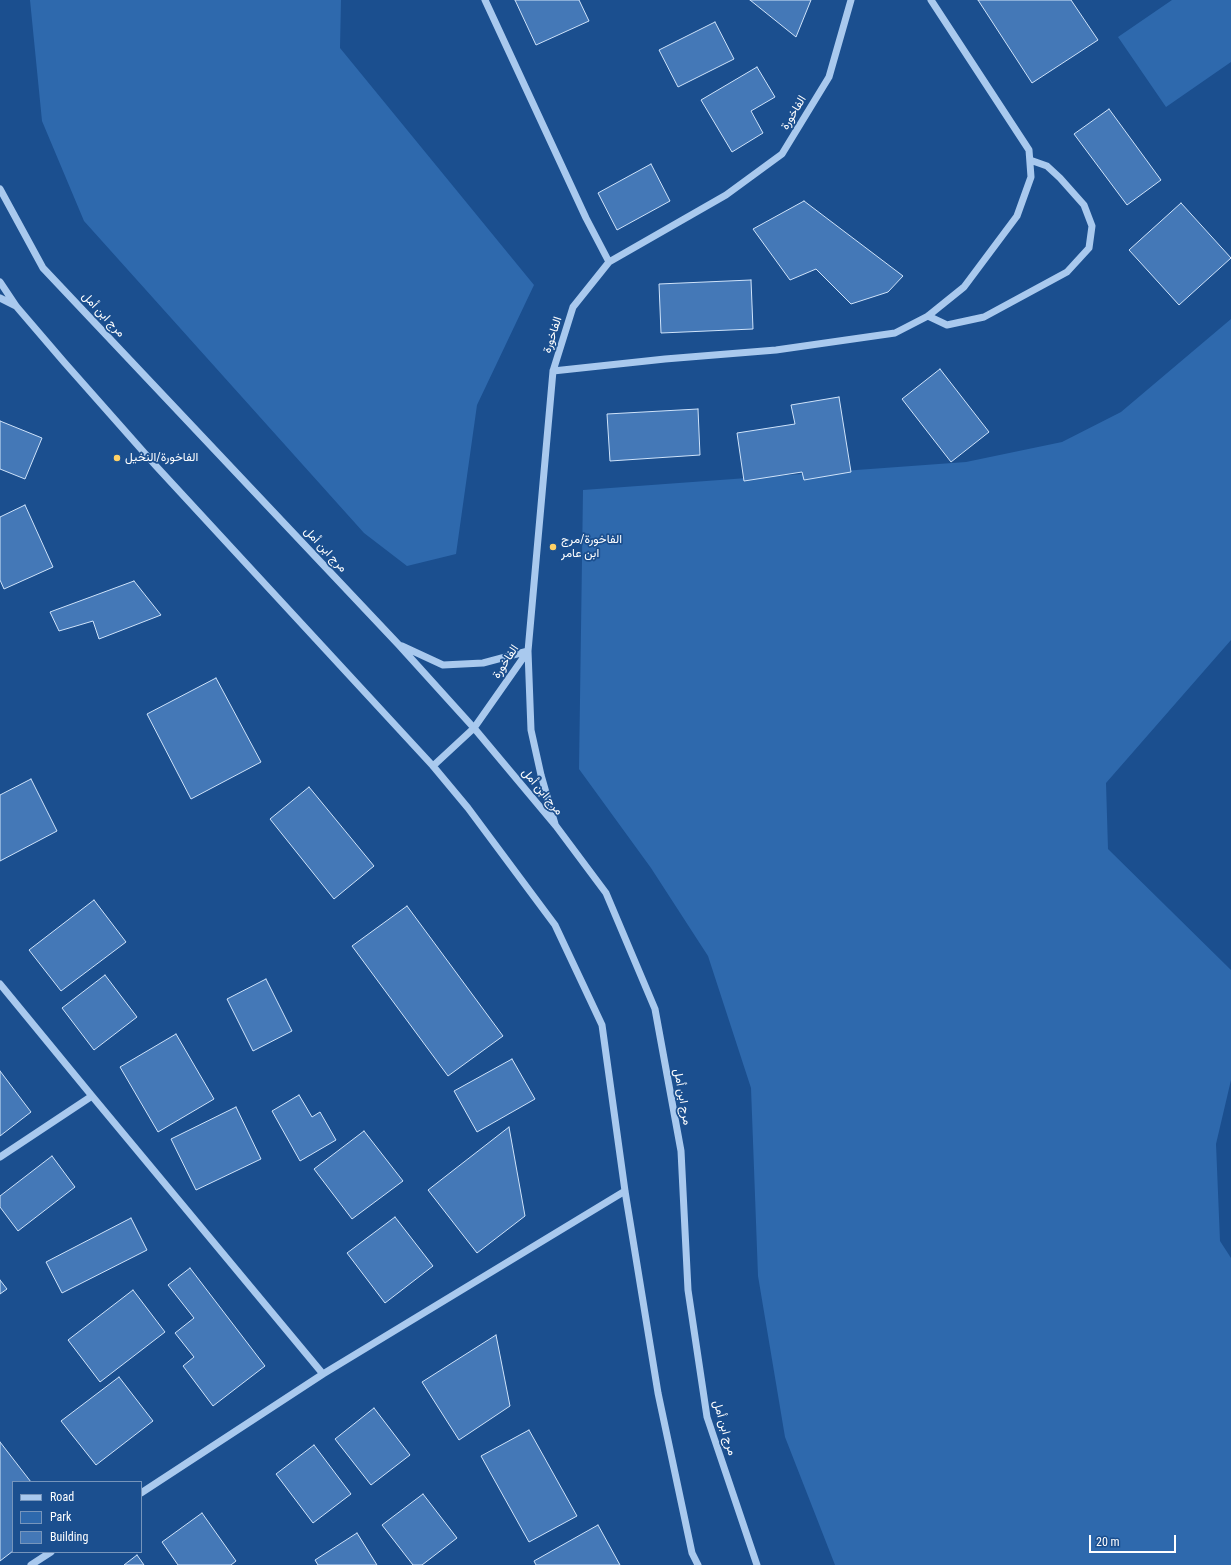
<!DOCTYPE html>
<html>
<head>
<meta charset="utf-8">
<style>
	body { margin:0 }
	#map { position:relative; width:1231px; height:1565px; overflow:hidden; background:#1b4f8f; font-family:"Roboto Condensed",sans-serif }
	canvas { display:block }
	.legend { position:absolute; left:12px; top:1481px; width:130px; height:72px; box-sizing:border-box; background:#1b4f8f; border:1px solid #7695bc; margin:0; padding:5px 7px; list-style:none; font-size:12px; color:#fff }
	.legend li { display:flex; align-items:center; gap:8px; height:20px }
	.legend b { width:20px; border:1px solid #7695bc }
	.scale { position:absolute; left:1089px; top:1535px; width:87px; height:18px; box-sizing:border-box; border:2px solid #fff; border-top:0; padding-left:5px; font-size:12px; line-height:14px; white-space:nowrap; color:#fff; -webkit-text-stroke:3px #1b4f8f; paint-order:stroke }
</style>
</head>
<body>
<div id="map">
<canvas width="1231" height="1565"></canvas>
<ul class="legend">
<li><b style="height:5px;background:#a9c9ee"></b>Road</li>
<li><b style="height:11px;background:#2e69ad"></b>Park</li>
<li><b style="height:11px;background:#4478b7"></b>Building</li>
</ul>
<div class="scale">20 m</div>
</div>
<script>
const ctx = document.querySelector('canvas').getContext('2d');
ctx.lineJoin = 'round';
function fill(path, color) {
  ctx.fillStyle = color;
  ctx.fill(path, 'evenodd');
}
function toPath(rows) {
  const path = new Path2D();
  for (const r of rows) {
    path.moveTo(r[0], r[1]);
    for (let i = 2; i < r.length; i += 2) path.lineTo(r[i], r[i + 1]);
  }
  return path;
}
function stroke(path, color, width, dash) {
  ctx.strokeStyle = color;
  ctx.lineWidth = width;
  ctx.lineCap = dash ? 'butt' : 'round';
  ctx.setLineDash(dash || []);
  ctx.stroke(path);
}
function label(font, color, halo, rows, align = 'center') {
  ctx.font = font + ' "Roboto Condensed",Vazirmatn,sans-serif';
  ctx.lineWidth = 3.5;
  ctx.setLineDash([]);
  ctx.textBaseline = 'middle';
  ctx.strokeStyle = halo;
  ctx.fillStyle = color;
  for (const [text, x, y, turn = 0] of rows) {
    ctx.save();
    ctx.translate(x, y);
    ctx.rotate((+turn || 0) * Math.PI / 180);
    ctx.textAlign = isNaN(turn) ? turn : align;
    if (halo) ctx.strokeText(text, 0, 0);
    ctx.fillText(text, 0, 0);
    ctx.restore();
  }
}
const green = toPath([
	[30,0,341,0,340,48,534,285,477,405,456,554,407,566,364,533,84,221,42,121],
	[1172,0,1231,0,1231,62,1166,107,1118,37],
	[1231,319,1231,640,1106,783,1108,849,1231,970,1231,1080,1216,1144,1220,1241,1231,1258,1231,1565,835,1565,785,1437,758,1276,751,1088,708,956,651,868,579,769,583,490,966,462,1062,442,1121,412]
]);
const building = toPath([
	[515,0,579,0,589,21,536,45,515,0],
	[750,0,811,0,796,37,750,0],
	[978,0,1071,0,1098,40,1032,83,978,0],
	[715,22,734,59,678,87,659,50,715,22],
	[757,67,775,97,751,111,763,133,732,152,701,100,757,67],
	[1109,109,1161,180,1127,205,1074,134,1109,109],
	[651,164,670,201,617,230,598,193,651,164],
	[804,201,903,276,888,292,851,304,816,269,790,280,753,229,804,201],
	[1181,203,1231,258,1179,305,1129,250,1181,203],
	[751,280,753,329,661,333,659,284,751,280],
	[940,369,989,432,951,462,902,399,940,369],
	[839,397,851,472,804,480,802,472,744,481,737,433,795,424,791,405,839,397],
	[698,409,700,455,610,461,607,414,698,409],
	[0,421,42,438,25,479,0,469,0,421],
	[25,505,53,567,4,589,0,580,0,517,25,505],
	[134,581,161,615,99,639,93,621,59,631,50,612,134,581],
	[216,678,261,762,191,799,147,714,216,678],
	[31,779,57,831,0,861,0,795,31,779],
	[309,787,374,866,334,899,270,819,309,787],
	[94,900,126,942,61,991,29,950,94,900],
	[407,906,503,1036,448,1076,352,946,407,906],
	[105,975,137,1017,94,1050,62,1008,105,975],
	[266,979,292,1031,253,1051,227,999,266,979],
	[176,1034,214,1099,158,1132,120,1067,176,1034],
	[512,1059,535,1099,477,1132,454,1091,512,1059],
	[0,1071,31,1112,0,1136,0,1071],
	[299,1095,312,1117,320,1112,336,1140,300,1161,272,1111,299,1095],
	[236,1107,261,1159,196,1190,171,1139,236,1107],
	[509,1127,525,1216,477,1253,428,1190,509,1127],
	[364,1131,403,1181,352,1219,314,1169,364,1131],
	[52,1156,75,1187,18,1231,0,1207,0,1196,52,1156],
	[395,1217,433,1266,385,1303,347,1253,395,1217],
	[131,1218,147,1250,62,1293,46,1262,131,1218],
	[190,1268,265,1366,213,1406,183,1366,194,1357,175,1333,194,1318,168,1285,190,1268],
	[0,1280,7,1289,0,1294,0,1280],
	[133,1290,165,1332,100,1382,68,1340,133,1290],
	[496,1335,510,1406,459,1440,422,1382,496,1335],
	[119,1377,153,1421,96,1465,61,1421,119,1377],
	[374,1408,410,1455,371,1485,335,1439,374,1408],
	[529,1430,577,1516,529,1542,481,1456,529,1430],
	[0,1442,31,1482,13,1482,13,1551,0,1561,0,1442],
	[314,1445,351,1494,313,1523,276,1474,314,1445],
	[423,1494,457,1538,422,1565,413,1565,382,1525,423,1494],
	[202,1513,236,1561,231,1565,178,1565,162,1542,202,1513],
	[598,1525,620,1565,536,1565,534,1561,598,1525],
	[357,1533,377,1565,318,1565,315,1560,357,1533],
	[137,1555,144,1565,124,1565,137,1555]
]);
const minor = toPath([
	[485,0,586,218,609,262],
	[0,189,43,268,398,644,474,728,556,826,606,893,655,1009,681,1151,688,1290,707,1417,757,1565],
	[0,282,16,306,64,362,156,466,433,766,468,808,555,925,602,1025,625,1191,658,1393,692,1553,698,1565],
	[0,298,16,306],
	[928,316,947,325,984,317,1067,272,1089,248,1092,226,1084,205,1060,178,1047,166,1030,160],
	[553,371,665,359,776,350,895,333,928,316,964,287,1017,216,1031,177,1029,150,931,0],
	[402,646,443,665,483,663,528,651,531,730,541,775,555,824],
	[433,766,474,728,528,651,553,371,573,307,609,262,726,195,782,154,829,77,851,0],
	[0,984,92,1096,323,1374],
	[0,1157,92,1096],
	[141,1493,323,1374,625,1191],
	[31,1565,51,1552]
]);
const markers = [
	[117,458,4,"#ffd166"],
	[553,547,4,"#ffd166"]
];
const streetNames = [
	["الفاخورة",794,113,-59],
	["مرج ابن أمل",103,315,47],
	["الفاخورة",553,335,-72],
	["مرج ابن أمل",325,550,47],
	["الفاخورة",506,662,-57],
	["مرج ابن أمل",542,792,50],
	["مرج ابن أمل",682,1097,80],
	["مرج ابن أمل",724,1428,74]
];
const poiNames = [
	["الفاخورة/النخيل",125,458],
	["الفاخورة/مرج",561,540],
	["ابن عامر",561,554]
];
fill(green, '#2e69ad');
fill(building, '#4478b7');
stroke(building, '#cfe3fa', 1);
stroke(minor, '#a9c9ee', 7);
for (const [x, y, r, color] of markers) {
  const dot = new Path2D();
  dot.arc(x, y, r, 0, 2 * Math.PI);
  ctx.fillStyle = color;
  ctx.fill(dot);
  stroke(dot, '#1b4f8f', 1.5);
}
label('12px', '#fff', '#1b4f8f', streetNames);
label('12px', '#fff', '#1b4f8f', poiNames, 'left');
</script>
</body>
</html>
